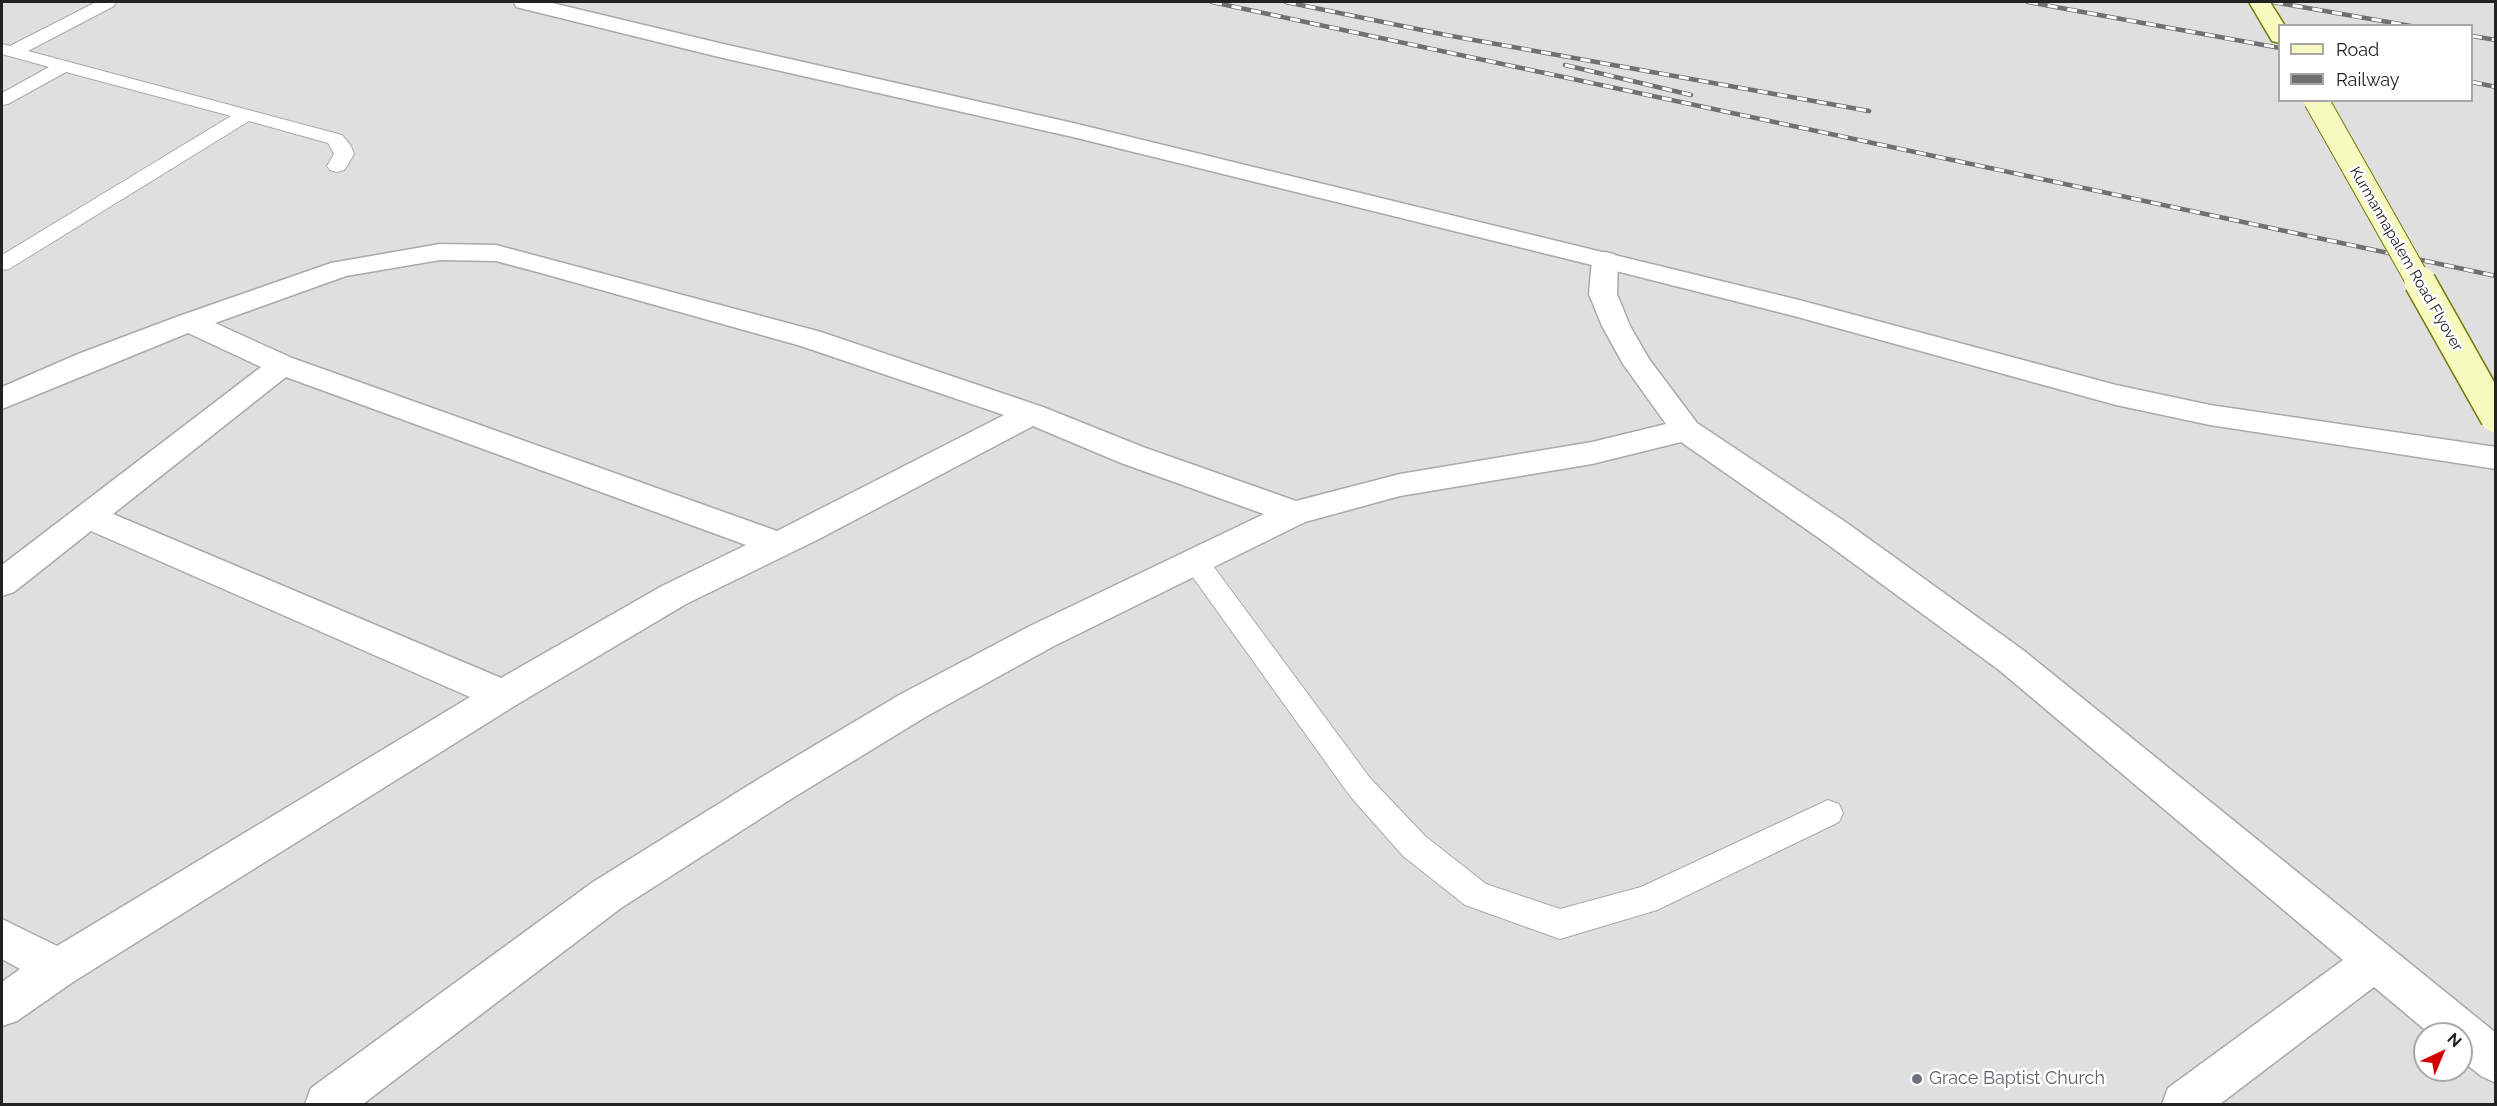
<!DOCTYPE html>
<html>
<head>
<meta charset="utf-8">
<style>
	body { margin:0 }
	#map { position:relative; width:2497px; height:1106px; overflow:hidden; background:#f2efe9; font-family:Raleway,sans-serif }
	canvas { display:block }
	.frame { position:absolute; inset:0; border:3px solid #222; pointer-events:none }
	.legend { position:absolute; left:2278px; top:24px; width:195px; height:78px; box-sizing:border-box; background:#fff; border:2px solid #a7a7a7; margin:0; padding:8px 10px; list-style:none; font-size:18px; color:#222 }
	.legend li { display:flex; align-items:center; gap:12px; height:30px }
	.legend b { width:30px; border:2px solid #a7a7a7 }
	.north { position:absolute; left:2413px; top:1022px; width:60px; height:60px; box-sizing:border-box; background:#fff; border:2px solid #a7a7a7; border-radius:50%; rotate:44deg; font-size:16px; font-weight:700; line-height:24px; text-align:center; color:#222 }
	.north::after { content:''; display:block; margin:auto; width:21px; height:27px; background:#d40000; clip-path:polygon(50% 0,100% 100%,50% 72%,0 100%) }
</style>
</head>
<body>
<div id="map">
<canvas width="2497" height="1106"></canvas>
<div class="frame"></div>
<ul class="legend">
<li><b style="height:8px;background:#f7fabf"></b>Road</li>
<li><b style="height:8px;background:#707070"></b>Railway</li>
</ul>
<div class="north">N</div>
</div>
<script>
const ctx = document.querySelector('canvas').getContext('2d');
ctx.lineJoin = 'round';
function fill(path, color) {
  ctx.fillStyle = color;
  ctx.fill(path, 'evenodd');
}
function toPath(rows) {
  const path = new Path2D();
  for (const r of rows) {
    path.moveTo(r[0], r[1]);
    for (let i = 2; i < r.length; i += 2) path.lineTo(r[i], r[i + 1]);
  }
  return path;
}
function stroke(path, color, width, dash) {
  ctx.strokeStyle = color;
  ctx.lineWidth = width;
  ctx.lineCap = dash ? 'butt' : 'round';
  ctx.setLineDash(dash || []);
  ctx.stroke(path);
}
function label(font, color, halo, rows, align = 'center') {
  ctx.font = font + ' Raleway,sans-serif';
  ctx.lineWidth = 5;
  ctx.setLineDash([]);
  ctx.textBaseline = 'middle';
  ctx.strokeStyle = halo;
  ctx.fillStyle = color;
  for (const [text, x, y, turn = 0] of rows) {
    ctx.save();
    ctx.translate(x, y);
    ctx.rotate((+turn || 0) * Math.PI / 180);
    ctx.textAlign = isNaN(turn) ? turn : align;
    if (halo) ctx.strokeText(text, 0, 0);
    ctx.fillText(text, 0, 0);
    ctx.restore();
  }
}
const residential = toPath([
	[2,2,2495,2,2495,1104,2,1104],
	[2280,26,2472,26,2472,100,2280,100],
	[2425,1034,2461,1034,2461,1070,2425,1070]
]);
const service = toPath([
	[96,2,116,2,114,6,28,51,342,135,351,146,354,154,347,166,344,170,337,172,330,170,327,166,334,154,328,143,249,121,9,269,2,270,2,255,231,116,66,72,8,104,2,105,2,93,49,67,2,54,2,44,10,46,96,2],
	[1196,552,1205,555,1370,778,1425,836,1486,884,1560,909,1641,887,1828,800,1839,804,1843,813,1839,822,1657,910,1560,939,1465,905,1403,856,1350,796,1187,569,1183,562,1187,555,1196,552]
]);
const minor = toPath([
	[440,244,496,245,821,332,1043,407,1143,447,1296,501,1400,474,1592,442,1666,424,1623,364,1602,326,1589,294,1592,260,1596,254,1605,252,1614,254,1618,260,1617,294,1630,326,1649,359,1697,423,1847,523,2023,650,2496,1033,2496,1083,2481,1076,2461,1060,2461,1034,2430,1034,2374,987,2220,1104,2162,1104,2168,1088,2343,960,1999,670,1823,541,1681,442,1592,464,1400,496,1305,522,1054,646,927,716,791,799,621,908,363,1104,305,1104,311,1088,593,882,765,775,901,694,1030,626,1264,514,1121,463,1033,426,819,539,686,604,516,705,73,982,17,1021,2,1026,2,982,20,969,2,959,2,919,57,946,470,697,91,531,14,592,2,596,2,565,261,367,188,333,2,409,2,387,78,354,179,316,331,263,440,244],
	[440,260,496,261,541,273,801,346,1004,415,777,531,292,358,215,323,346,276,440,260],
	[286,377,746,545,662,586,501,678,113,514,286,377]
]);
const tertiary = toPath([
	[514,2,548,2,719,43,1073,123,1799,300,2116,385,2210,405,2496,447,2496,469,2210,425,2116,405,1794,316,1604,268,1073,137,719,57,516,7,514,2]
]);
const secondary = toPath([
	[2249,2,2270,2,2285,26,2280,26,2280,43,2272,41,2249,2]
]);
const rail = toPath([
	[1212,2,2496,276],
	[1286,2,1446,35,1869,111],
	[2028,2,2280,48],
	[2273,2,2411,26],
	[2472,36,2496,40],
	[1565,65,1691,95],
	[2472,82,2496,87]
]);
const secondaryBridgeFar1 = toPath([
	[2316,100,2420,284]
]);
const secondaryBridge = toPath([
	[2420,282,2496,417]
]);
const markers = [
	[1917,1079,6,"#6b7280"]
];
const streetNames = [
	["Kurmannapalem Road Flyover",2406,259,60]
];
const nearWorshipnames = [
	["Grace Baptist Church",1929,1079]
];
fill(residential, '#e0dfdf');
stroke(service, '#a9a9a9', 2);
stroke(minor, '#a9a9a9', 3);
stroke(tertiary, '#a9a9a9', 3);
stroke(secondary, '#707d05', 3);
fill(service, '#fff');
fill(minor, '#fff');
fill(tertiary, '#fff');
fill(secondary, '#f7fabf');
stroke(rail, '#707070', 4.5);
stroke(rail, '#fff', 3, [10]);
stroke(secondaryBridgeFar1, '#707d05', 26, []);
stroke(secondaryBridge, '#707d05', 34, []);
stroke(secondaryBridgeFar1, '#f7fabf', 24);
stroke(secondaryBridge, '#f7fabf', 31);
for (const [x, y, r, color] of markers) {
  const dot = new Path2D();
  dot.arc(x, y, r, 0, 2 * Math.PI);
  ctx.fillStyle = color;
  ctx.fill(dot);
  stroke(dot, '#fff', 2);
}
label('15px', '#222', '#fff', streetNames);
label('18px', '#5b616d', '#fff', nearWorshipnames, 'left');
</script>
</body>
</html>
